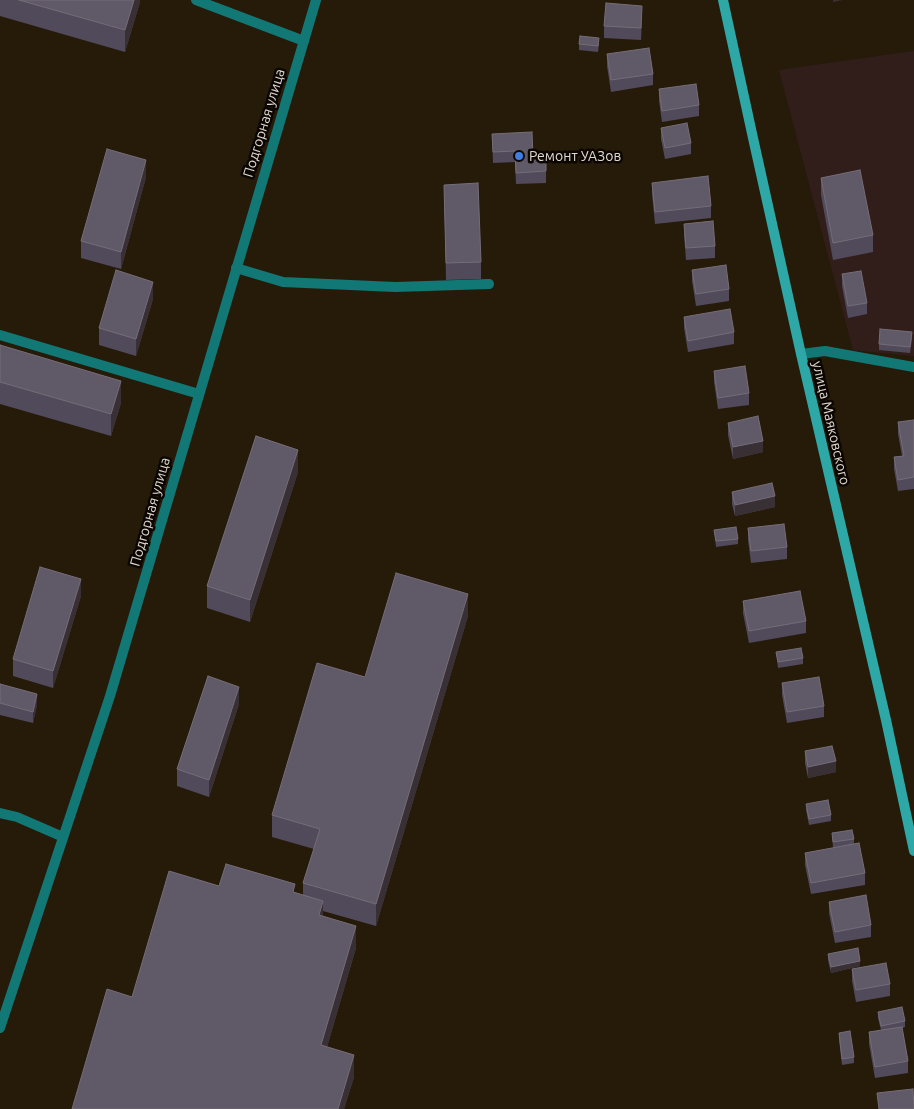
<!DOCTYPE html>
<html>
<head>
<meta charset="utf-8">
<style>
	body { margin:0 }
	canvas { display:block; background:#261a09 }
</style>
</head>
<body>
<canvas width="914" height="1109"></canvas>
<script>
const ctx = document.querySelector('canvas').getContext('2d');
ctx.lineJoin = 'round';
function fill(path, color) {
  ctx.fillStyle = color;
  ctx.fill(path, 'evenodd');
}
function toPath(rows) {
  const path = new Path2D();
  for (const r of rows) {
    path.moveTo(r[0], r[1]);
    for (let i = 2; i < r.length; i += 2) path.lineTo(r[i], r[i + 1]);
  }
  return path;
}
function stroke(path, color, width, dash) {
  ctx.strokeStyle = color;
  ctx.lineWidth = width;
  ctx.lineCap = dash ? 'butt' : 'round';
  ctx.setLineDash(dash || []);
  ctx.stroke(path);
}
function label(font, color, halo, rows, align = 'center') {
  ctx.font = font + ' Ubuntu,sans-serif';
  ctx.lineWidth = 5;
  ctx.setLineDash([]);
  ctx.textBaseline = 'middle';
  ctx.strokeStyle = halo;
  ctx.fillStyle = color;
  for (const [text, x, y, turn = 0] of rows) {
    ctx.save();
    ctx.translate(x, y);
    ctx.rotate((+turn || 0) * Math.PI / 180);
    ctx.textAlign = isNaN(turn) ? turn : align;
    if (halo) ctx.strokeText(text, 0, 0);
    ctx.fillText(text, 0, 0);
    ctx.restore();
  }
}
const industrial = toPath([
	[914,51,914,356,853,350,779,70]
]);
const lane = toPath([
	[196,0,304,41],
	[236,268,283,282,395,287,489,284],
	[0,335,199,394],
	[0,813,17,817,63,837]
]);
const street = toPath([
	[801,354,825,351,914,367],
	[0,1028,110,696,316,0]
]);
const secondary = toPath([
	[723,0,753,138,801,354,886,720,914,851]
]);
const wall = toPath([
	[0,0,140,0,140,2,125,52,0,16],
	[642,17,641,40,604,38,604,26],
	[579,44,599,44,598,52,579,50],
	[607,54,653,74,653,85,611,92,607,66],
	[659,89,699,105,699,116,662,122,659,101],
	[661,128,691,143,691,154,665,159,661,139],
	[492,134,533,157,546,157,546,183,516,184,515,162,493,163],
	[146,177,121,269,81,258,81,241],
	[821,178,873,235,873,252,833,260,821,195],
	[652,183,711,206,711,218,655,224,652,194],
	[444,185,481,262,481,279,446,280],
	[684,224,715,246,715,258,686,260,684,235],
	[692,270,729,289,729,301,696,306,692,281],
	[842,274,867,303,867,314,848,318,842,286],
	[153,299,136,356,99,345,99,328],
	[684,317,734,332,734,344,688,352,684,328],
	[912,338,910,353,879,350,879,344],
	[0,345,121,403,111,436,0,404],
	[714,371,749,393,749,405,718,409,714,382],
	[914,420,914,489,898,491,894,469,894,457,902,456,898,434,898,422],
	[728,423,763,452,733,459,728,435],
	[298,472,250,622,207,608,207,586],
	[732,492,775,507,735,516,732,504],
	[748,528,787,547,787,559,751,563,748,540],
	[714,530,738,539,738,544,716,547],
	[81,596,53,688,13,676,13,659],
	[743,601,806,621,806,633,749,643,743,613],
	[468,616,376,926,323,911,323,916,356,948,327,1047,354,1077,344,1109,72,1109,132,997,219,886,295,892,303,895,303,883,314,849,272,837,272,815,365,677],
	[776,652,803,658,803,664,778,668],
	[782,683,824,706,824,717,787,723,782,695],
	[0,685,37,705,33,723,0,715],
	[239,704,209,797,177,786,177,769],
	[805,751,836,772,808,778,805,763],
	[806,804,831,815,831,821,809,825,806,810],
	[832,833,854,839,854,844,865,873,865,885,811,894,805,865,805,853,833,848],
	[829,902,871,925,871,937,835,943,829,913],
	[828,954,860,966,831,973,828,960],
	[852,969,890,984,890,996,856,1002,852,981],
	[878,1012,905,1021,905,1027,902,1028,908,1061,908,1073,875,1078,869,1044,869,1032,881,1030,878,1018],
	[839,1033,854,1057,854,1063,842,1065,839,1039]
]);
const shadedWall = toPath([
	[134,0,140,0,140,2,125,52,125,30],
	[833,0,843,0,833,2],
	[642,6,642,17,641,40,641,28],
	[146,160,146,177,121,269,121,252],
	[153,282,153,299,136,356,136,339],
	[121,381,121,403,111,436,111,414],
	[763,441,763,452,733,459,733,447],
	[298,450,298,472,250,622,250,600],
	[775,496,775,507,735,516,735,505],
	[81,579,81,596,53,688,53,671],
	[468,594,468,616,376,926,376,904],
	[239,687,239,704,209,797,209,780],
	[37,694,37,705,33,723,33,712],
	[836,761,836,772,808,778,808,767],
	[323,901,323,922,319,915],
	[356,926,356,948,321,1067,321,1045],
	[860,961,860,966,831,973,831,967],
	[354,1055,354,1077,344,1109,338,1109]
]);
const building = toPath([
	[19,0,134,0,125,30,19,0],
	[606,3,642,6,641,28,604,26,606,3],
	[580,36,599,38,598,46,579,44,580,36],
	[649,48,653,74,611,80,607,54,649,48],
	[696,84,699,105,662,111,659,89,696,84],
	[687,123,691,143,665,148,661,128,687,123],
	[532,132,533,157,546,157,546,171,516,173,515,151,493,152,492,134,532,132],
	[107,149,146,160,121,252,81,241,107,149],
	[860,170,873,235,833,243,821,178,860,170],
	[708,176,711,206,655,212,652,183,708,176],
	[478,183,481,262,446,263,444,185,478,183],
	[713,221,715,246,686,248,684,224,713,221],
	[726,265,729,289,696,294,692,270,726,265],
	[116,270,153,282,136,339,99,328,116,270],
	[861,271,867,303,848,306,842,274,861,271],
	[730,309,734,332,688,341,684,317,730,309],
	[880,329,912,332,910,347,879,344,880,329],
	[0,345,121,381,111,414,0,382,0,345],
	[745,366,749,393,718,398,714,371,745,366],
	[758,416,763,441,733,447,728,423,758,416],
	[914,420,914,477,898,480,894,457,904,456,898,422,914,420],
	[256,436,298,450,250,600,207,586,256,436],
	[772,483,775,496,735,505,732,492,772,483],
	[784,524,787,547,751,551,748,528,784,524],
	[736,527,738,539,716,541,714,530,736,527],
	[40,567,81,579,53,671,13,659,40,567],
	[396,573,468,594,376,904,303,883,320,829,272,815,317,663,365,677,396,573],
	[800,591,806,621,749,631,743,601,800,591],
	[801,648,803,658,778,662,776,652,801,648],
	[208,676,239,687,209,780,177,769,208,676],
	[819,677,824,706,787,712,782,683,819,677],
	[0,684,37,694,33,712,0,703,0,684],
	[832,746,836,761,808,767,805,751,832,746],
	[828,800,831,815,809,819,806,804,828,800],
	[852,830,854,839,833,842,832,833,852,830],
	[859,843,865,873,811,883,805,853,859,843],
	[226,864,295,884,293,892,323,901,319,915,356,926,321,1045,354,1055,338,1109,72,1109,107,989,132,997,169,871,219,886,226,864],
	[866,895,871,925,835,932,829,902,866,895],
	[858,948,860,961,831,967,828,954,858,948],
	[886,963,890,984,856,990,852,969,886,963],
	[902,1007,905,1021,881,1026,878,1012,902,1007],
	[902,1027,908,1061,875,1067,869,1032,902,1027],
	[850,1031,854,1057,842,1059,839,1033,850,1031],
	[913,1089,914,1109,879,1109,877,1093,913,1089]
]);
const markers = [
	[519,156,5,"#3f7fe0"]
];
const streetNames = [
	["Подгорная улица",264,123,-73],
	["улица Маяковского",831,423,77],
	["Подгорная улица",150,512,-74]
];
const poiNames = [
	["Ремонт УАЗов",529,156]
];
fill(industrial, '#311e1b');
stroke(lane, '#117876', 10);
stroke(street, '#117876', 10);
stroke(secondary, '#2ea8a6', 10);
fill(wall, '#504a5b');
fill(shadedWall, '#393035');
fill(building, '#605967');
stroke(building, '#746d78', 1);
for (const [x, y, r, color] of markers) {
  const dot = new Path2D();
  dot.arc(x, y, r, 0, 2 * Math.PI);
  ctx.fillStyle = color;
  ctx.fill(dot);
  stroke(dot, '#0b0602', 2);
}
label('14px', '#e1d9cf', '#0b0602', streetNames);
label('14px', '#e1d9cf', '#0b0602', poiNames, 'left');
</script>
</body>
</html>
